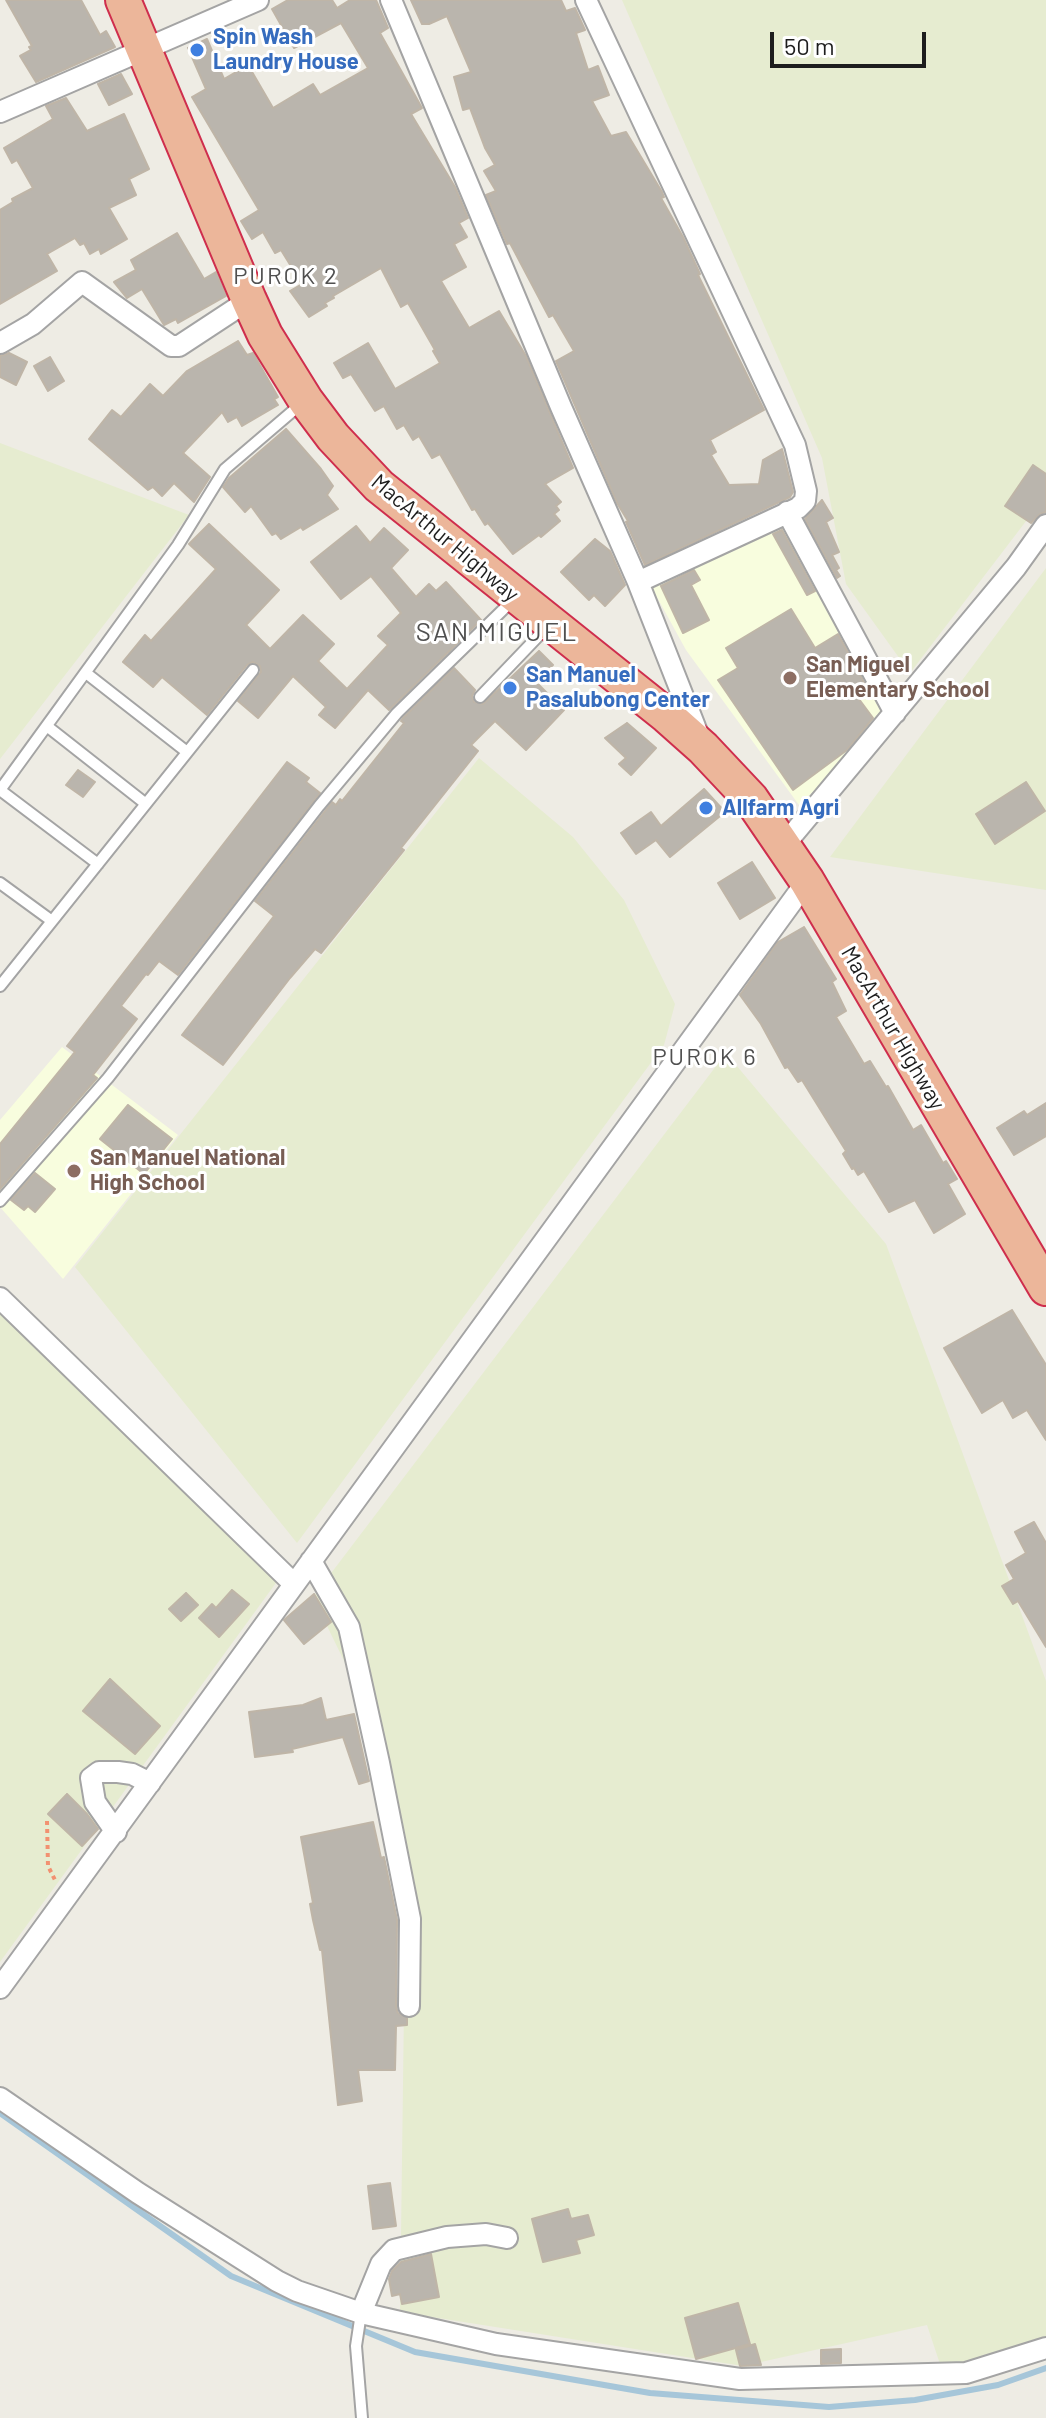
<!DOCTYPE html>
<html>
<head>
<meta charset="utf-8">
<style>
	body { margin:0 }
	#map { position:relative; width:1046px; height:2418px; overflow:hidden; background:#eeece4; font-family:Barlow,sans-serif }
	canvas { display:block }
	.scale { position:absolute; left:770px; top:32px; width:156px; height:36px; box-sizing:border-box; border:4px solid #1d1d1d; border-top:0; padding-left:10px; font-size:24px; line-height:28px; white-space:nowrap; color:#1d1d1d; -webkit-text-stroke:6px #fff; paint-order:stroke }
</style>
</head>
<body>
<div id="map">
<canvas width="1046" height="2418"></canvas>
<div class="scale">50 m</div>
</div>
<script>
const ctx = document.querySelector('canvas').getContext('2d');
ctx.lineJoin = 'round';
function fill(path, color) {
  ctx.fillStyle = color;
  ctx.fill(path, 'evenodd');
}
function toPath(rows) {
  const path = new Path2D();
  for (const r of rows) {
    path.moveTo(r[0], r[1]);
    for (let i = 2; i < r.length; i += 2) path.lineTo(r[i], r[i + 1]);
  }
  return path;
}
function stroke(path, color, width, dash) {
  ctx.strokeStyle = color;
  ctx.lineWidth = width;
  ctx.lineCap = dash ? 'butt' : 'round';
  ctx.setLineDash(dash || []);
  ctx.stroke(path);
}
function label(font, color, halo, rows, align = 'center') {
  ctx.font = font + ' Barlow,sans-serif';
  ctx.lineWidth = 6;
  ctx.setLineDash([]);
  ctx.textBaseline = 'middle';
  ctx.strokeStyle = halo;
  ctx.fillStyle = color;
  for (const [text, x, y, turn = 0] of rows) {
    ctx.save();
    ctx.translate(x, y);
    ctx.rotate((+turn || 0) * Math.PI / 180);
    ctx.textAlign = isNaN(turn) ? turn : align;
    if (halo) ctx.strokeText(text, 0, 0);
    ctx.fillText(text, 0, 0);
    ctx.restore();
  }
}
const education = toPath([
	[787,523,894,715,799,805,686,650,652,588],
	[62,1047,178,1135,63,1279,0,1207,0,1120]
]);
const farmland = toPath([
	[622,0,1046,0,1046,495,910,673,846,584,822,458],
	[0,443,189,515,0,759],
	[1046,568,1046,890,830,857],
	[479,758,573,837,624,900,675,1004,664,1045,297,1543,75,1267],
	[726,1053,886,1244,1046,1681,1046,2339,942,2370,927,2325,743,2366,400,2312,405,1931,362,1698,313,1597],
	[0,1302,289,1565,0,1962]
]);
const stream = toPath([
	[0,2113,231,2276,415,2352,650,2393,829,2407,915,2400,998,2385,1046,2368]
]);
const building = toPath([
	[6,0,81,0,100,35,106,31,115,47,36,82,20,56,31,50,29,47,32,46,6,0],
	[288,0,332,0,337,8,350,0,376,0,388,28,380,33,422,108,411,114,455,187,468,218,459,223,467,237,454,244,466,267,441,281,469,328,499,311,526,356,573,468,545,484,561,502,556,506,559,510,554,514,560,521,541,537,539,535,513,554,488,523,485,525,475,509,472,510,440,454,432,458,419,436,413,440,404,425,397,429,384,406,375,411,351,374,343,378,334,363,368,343,395,389,440,363,433,351,435,350,408,303,401,307,381,268,333,296,334,298,325,303,327,306,309,317,290,291,302,284,281,250,275,253,263,232,252,239,241,221,259,210,192,97,206,89,188,48,207,39,224,79,248,65,273,108,313,84,320,95,368,68,341,23,294,48,272,9,288,0],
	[411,0,561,0,566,11,575,8,585,30,576,33,588,70,598,66,609,95,592,101,611,136,626,132,662,192,664,197,661,198,683,237,700,274,698,275,764,410,710,440,716,452,711,455,729,485,759,484,763,460,782,449,793,492,790,497,645,565,626,522,628,521,617,503,556,361,574,351,553,315,549,317,510,243,507,244,486,195,496,191,484,171,495,165,485,148,470,108,463,110,454,77,471,72,447,16,429,24,422,24,411,0],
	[121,74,132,94,109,105,98,84,121,74],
	[66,98,87,131,124,114,149,169,129,179,136,195,109,208,127,239,101,254,99,249,90,254,84,243,80,245,75,238,47,254,57,271,0,304,0,210,13,202,12,199,33,188,17,160,12,163,4,148,53,119,46,106,66,98],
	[177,233,204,279,216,272,226,296,178,323,176,319,164,325,142,289,127,298,114,282,136,270,131,260,177,233],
	[238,341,247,355,253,353,278,397,274,399,278,405,242,426,237,417,228,422,222,412,183,453,210,477,194,502,174,483,162,496,153,487,148,490,89,439,112,410,121,417,150,384,163,396,187,371,238,341],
	[9,353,27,362,16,385,0,377,0,356,9,353],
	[50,357,64,381,48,391,34,366,50,357],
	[286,429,321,469,333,486,327,495,338,509,303,530,301,527,281,539,276,533,272,535,251,506,245,512,223,487,229,478,286,429],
	[1033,465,1046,474,1046,512,1040,514,1031,523,1005,506,1033,465],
	[822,500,833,518,826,522,839,552,832,555,839,568,836,570,840,576,837,578,805,519,822,500],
	[209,524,279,590,246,625,270,649,303,615,334,644,318,661,347,689,388,645,378,636,401,613,371,576,341,599,311,562,356,526,370,543,384,528,408,550,391,568,416,597,429,584,436,591,446,582,481,620,389,710,368,690,335,728,319,715,326,707,293,676,258,718,238,701,261,672,260,666,253,662,247,665,207,715,162,677,153,687,123,662,145,635,151,641,216,569,189,544,209,524],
	[782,530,815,591,807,595,773,534,782,530],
	[595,539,610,551,625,585,605,606,594,595,589,600,561,572,595,539],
	[694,570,700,580,691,585,709,620,683,633,661,586,694,570],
	[791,609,815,648,838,634,865,684,853,691,873,718,847,750,793,790,718,680,738,668,726,648,791,609],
	[539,651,553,665,535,681,564,710,526,750,495,721,471,745,478,751,401,848,404,850,321,953,315,949,290,978,223,1065,182,1035,274,916,255,901,332,802,336,805,340,799,342,801,404,723,401,721,403,718,454,668,475,690,472,696,474,702,483,704,539,651],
	[627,723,656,748,631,775,619,764,626,758,605,738,627,723],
	[287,762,309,778,306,782,320,793,178,975,159,961,148,975,146,974,121,1006,137,1019,93,1075,97,1078,0,1189,0,1144,75,1052,67,1046,287,762],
	[78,770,95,782,83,797,66,785,78,770],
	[1026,782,1045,811,995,844,976,814,1026,782],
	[704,789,725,812,670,857,656,840,636,854,621,833,651,812,661,826,704,789],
	[752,862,775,898,740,919,718,883,752,862],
	[804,927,836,979,832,982,846,1011,836,1017,864,1064,870,1061,886,1087,888,1086,913,1130,921,1125,943,1163,946,1161,957,1179,948,1184,965,1214,934,1233,915,1200,889,1212,864,1171,858,1175,854,1168,852,1169,843,1154,846,1151,802,1080,798,1082,788,1067,785,1068,761,1024,740,995,778,942,804,927],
	[1046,1103,1046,1136,1014,1155,997,1128,1024,1111,1027,1115,1046,1103],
	[128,1105,172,1139,144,1174,100,1139,128,1105],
	[35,1173,55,1189,35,1212,28,1206,24,1210,11,1200,35,1173],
	[1012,1310,1046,1365,1046,1440,1027,1410,1013,1418,1003,1400,982,1413,944,1348,1012,1310],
	[1034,1522,1046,1543,1046,1647,1018,1601,1013,1604,1002,1586,1014,1579,1006,1565,1026,1553,1015,1532,1034,1522],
	[232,1590,249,1604,219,1637,199,1618,212,1604,216,1608,232,1590],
	[186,1593,198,1605,181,1621,169,1609,186,1593],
	[314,1594,331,1622,304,1644,284,1620,314,1594],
	[110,1679,160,1726,135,1754,83,1711,110,1679],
	[321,1698,326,1720,354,1714,369,1781,359,1784,343,1737,292,1749,293,1752,255,1757,249,1712,303,1705,321,1698],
	[67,1794,87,1814,98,1829,82,1846,48,1814,67,1794],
	[373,1822,381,1858,384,1857,397,1920,396,2007,398,2013,407,2018,407,2025,396,2026,395,2070,358,2070,362,2101,338,2105,322,1950,320,1950,313,1920,310,1904,313,1903,301,1837,373,1822],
	[390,2183,396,2226,373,2229,368,2186,390,2183],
	[568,2209,571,2219,588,2215,594,2235,576,2240,580,2253,543,2262,532,2219,568,2209],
	[431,2254,439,2297,402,2304,400,2294,392,2296,389,2279,392,2271,401,2262,431,2254],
	[738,2303,750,2344,696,2359,685,2318,738,2303],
	[755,2344,761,2365,740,2366,736,2350,755,2344],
	[841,2349,841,2363,821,2364,821,2350,841,2349]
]);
const path = toPath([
	[47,1821,48,1866,55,1880]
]);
const service = toPath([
	[86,673,187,752],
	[480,697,547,627],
	[48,727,146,804],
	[0,790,178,545,225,469,301,404],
	[0,790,98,864],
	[0,883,52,921],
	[0,986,253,670],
	[0,1201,108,1078,319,806,397,713,514,599],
	[361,2313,356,2346,362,2418]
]);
const minor = toPath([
	[391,0,561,407,638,582,699,737],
	[586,0,795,445,806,491,805,501,798,508,638,582],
	[0,112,258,0],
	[0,343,33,324,82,282,171,346,179,346,249,300],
	[787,512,895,713],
	[784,845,1016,567,1046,525],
	[0,1298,294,1584],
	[311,1561,349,1627,379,1763,410,1919,409,2006],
	[116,1832,95,1802,91,1778,99,1772,118,1772,132,1774,150,1783],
	[0,1988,807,881],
	[0,2098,138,2193,277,2281,297,2291,361,2313,496,2344,740,2379,966,2373,1046,2348],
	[361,2313,381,2264,394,2250,447,2237,486,2234,507,2238]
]);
const trunk = toPath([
	[123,0,249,300,265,335,306,401,333,437,379,486,667,716,703,748,751,799,807,881,1046,1288]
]);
const markers = [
	[197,50,8,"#3f7fe0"],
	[790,678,8,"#8d6e63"],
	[510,688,8,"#3f7fe0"],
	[706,808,8,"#3f7fe0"],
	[74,1171,8,"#8d6e63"]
];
const shopNames = [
	["Spin Wash",213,37],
	["Laundry House",213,62],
	["San Manuel",526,675],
	["Pasalubong Center",526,700],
	["Allfarm Agri",722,808]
];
const streetNames = [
	["MacArthur Highway",445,538,40],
	["MacArthur Highway",893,1028,60]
];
const educationNames = [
	["San Miguel",806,665],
	["Elementary School",806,690],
	["San Manuel National",90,1158],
	["High School",90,1183]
];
const neighbourhoodNames = [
	["PUROK 2",286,276],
	["PUROK 6",705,1057]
];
const quarterNames = [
	["SAN MIGUEL",497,632]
];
fill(education, '#f8fdde');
fill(farmland, '#e6ecd0');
stroke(stream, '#a6c6d9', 6);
fill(building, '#bab5ad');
stroke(building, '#bfb5a7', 2);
stroke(service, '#a4a4a4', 14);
stroke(minor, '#a4a4a4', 24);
stroke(trunk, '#cf2e4d', 38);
stroke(path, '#f29171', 4, [4, 4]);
stroke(service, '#fff', 10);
stroke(minor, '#fff', 20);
stroke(trunk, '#ecb69a', 34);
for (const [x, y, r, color] of markers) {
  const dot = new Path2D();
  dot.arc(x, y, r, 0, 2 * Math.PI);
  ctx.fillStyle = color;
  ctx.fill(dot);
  stroke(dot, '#fff', 3);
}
label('bold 22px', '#366cbe', '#fff', shopNames, 'left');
label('22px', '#1d1d1d', '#fff', streetNames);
label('bold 22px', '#785e54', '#fff', educationNames, 'left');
ctx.letterSpacing = '2px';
label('24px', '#505050', '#fff', neighbourhoodNames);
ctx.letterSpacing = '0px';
ctx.letterSpacing = '2px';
label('26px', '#505050', '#fff', quarterNames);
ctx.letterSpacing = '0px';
</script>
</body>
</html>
